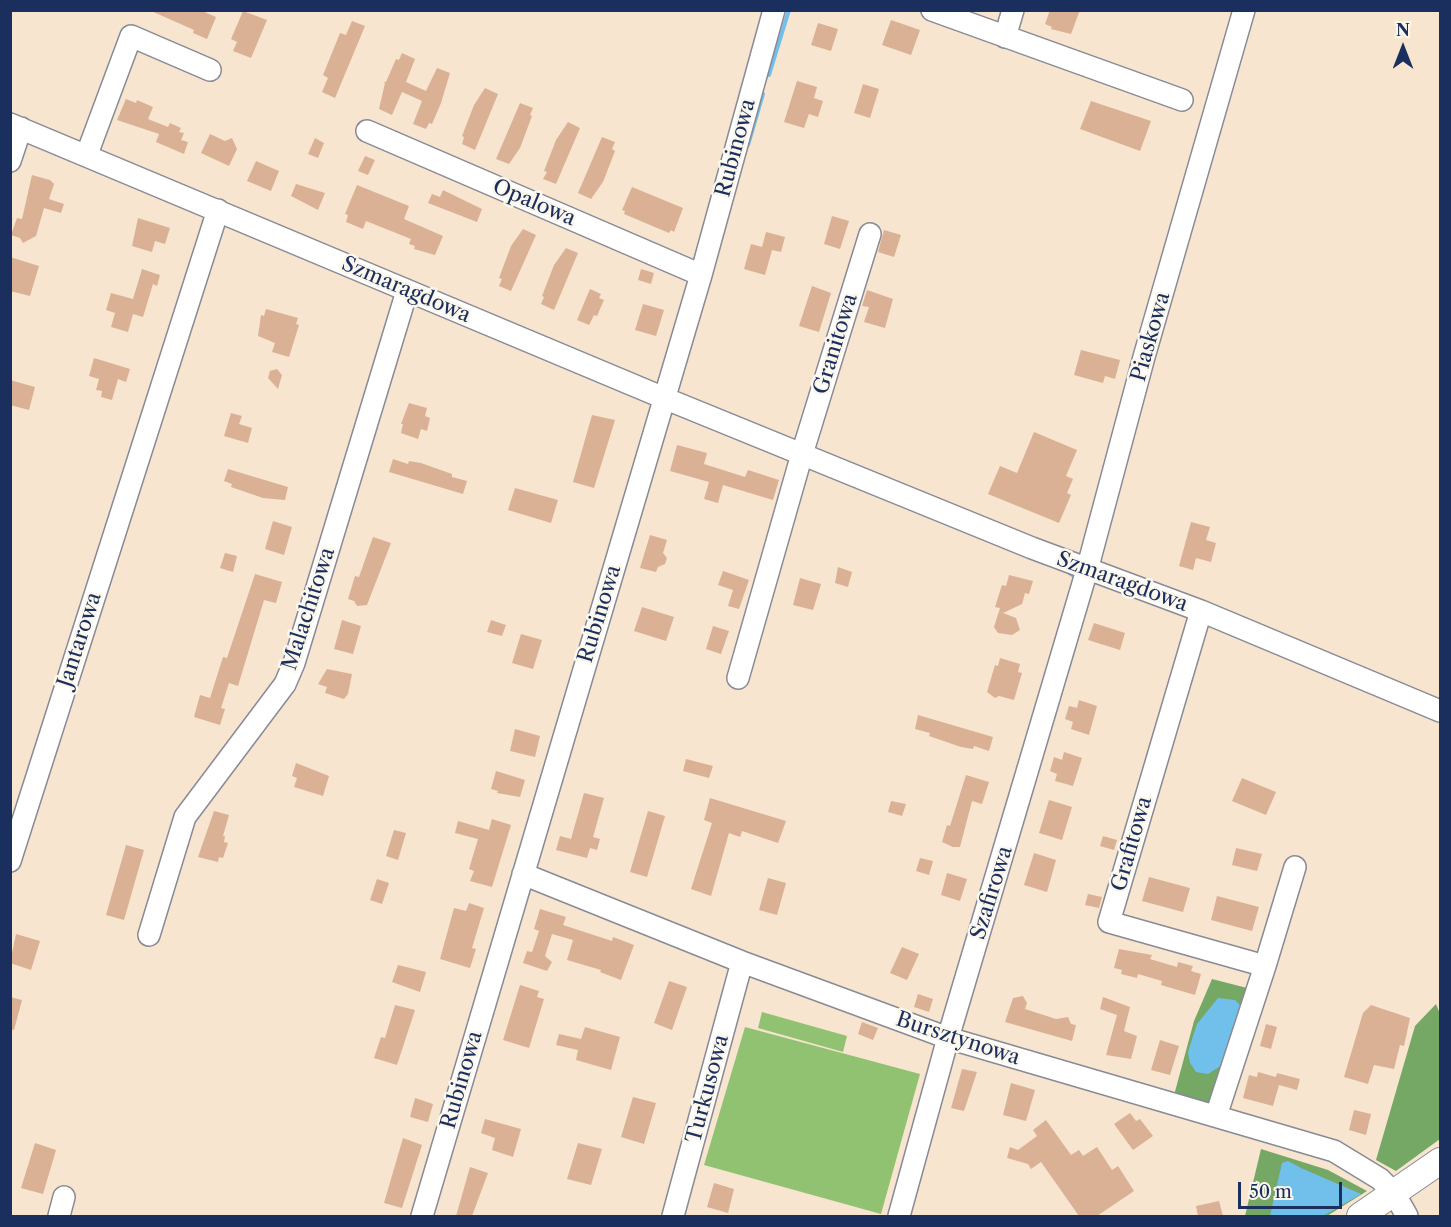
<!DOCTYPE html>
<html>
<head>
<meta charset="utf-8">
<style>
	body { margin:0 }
	#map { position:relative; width:1451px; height:1227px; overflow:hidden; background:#f7e5cf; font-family:"Libre Caslon Text",serif }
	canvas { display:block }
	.frame { position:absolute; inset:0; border:12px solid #1b2f5e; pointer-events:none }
	.north { position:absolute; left:1373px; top:18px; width:60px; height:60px; -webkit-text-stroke:4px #fbf7ec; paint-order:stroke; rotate:0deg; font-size:16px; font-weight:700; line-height:24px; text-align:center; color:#1b2f5e }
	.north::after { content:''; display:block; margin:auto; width:21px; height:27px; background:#1b2f5e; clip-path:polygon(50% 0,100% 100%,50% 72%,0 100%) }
	.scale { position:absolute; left:1238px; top:1182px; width:104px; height:27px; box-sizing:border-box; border:3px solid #1b2f5e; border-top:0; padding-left:8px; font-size:18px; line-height:21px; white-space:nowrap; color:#1b2f5e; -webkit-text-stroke:4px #fbf7ec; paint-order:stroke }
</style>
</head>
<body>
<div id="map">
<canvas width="1451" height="1227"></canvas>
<div class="frame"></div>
<div class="north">N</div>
<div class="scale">50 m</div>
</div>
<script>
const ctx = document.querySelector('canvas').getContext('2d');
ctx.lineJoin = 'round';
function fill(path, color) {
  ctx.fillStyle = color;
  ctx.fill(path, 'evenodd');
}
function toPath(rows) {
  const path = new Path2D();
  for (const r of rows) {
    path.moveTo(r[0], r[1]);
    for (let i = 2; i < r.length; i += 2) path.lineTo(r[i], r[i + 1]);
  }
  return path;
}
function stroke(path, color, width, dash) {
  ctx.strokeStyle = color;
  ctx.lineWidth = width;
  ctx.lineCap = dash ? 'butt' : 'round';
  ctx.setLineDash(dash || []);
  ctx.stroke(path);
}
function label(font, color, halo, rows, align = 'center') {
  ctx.font = font + ' "Libre Caslon Text",serif';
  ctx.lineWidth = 5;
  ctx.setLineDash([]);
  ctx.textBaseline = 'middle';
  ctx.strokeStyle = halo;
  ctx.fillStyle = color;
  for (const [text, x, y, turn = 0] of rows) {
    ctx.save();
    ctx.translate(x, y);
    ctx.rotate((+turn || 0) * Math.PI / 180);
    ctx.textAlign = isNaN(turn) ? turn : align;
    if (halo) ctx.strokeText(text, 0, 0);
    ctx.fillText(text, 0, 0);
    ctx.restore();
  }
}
const green = toPath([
	[762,1012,847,1036,843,1052,758,1028],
	[745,1027,920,1074,881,1214,704,1165]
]);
const forest = toPath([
	[1212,979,1251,989,1212,1107,1173,1099,1194,1021],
	[1436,1004,1440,1014,1440,1139,1396,1171,1376,1160,1415,1026],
	[1261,1149,1328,1170,1367,1191,1327,1216,1245,1216]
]);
const water = toPath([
	[1218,998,1235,1000,1240,1005,1238,1017,1222,1065,1208,1074,1196,1072,1190,1063,1188,1052,1197,1024],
	[1288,1161,1301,1168,1361,1194,1323,1216,1270,1216,1282,1163]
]);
const stream = toPath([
	[769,75,789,10],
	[748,145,763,94],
	[1065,570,1074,576]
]);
const building = toPath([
	[149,10,200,10,216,17,207,39,193,33,194,30],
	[1050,10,1080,10,1071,34,1051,29,1052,27,1045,24],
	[243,11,267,20,251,58,233,51,237,42,231,39],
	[891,20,920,30,911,55,882,45],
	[352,21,365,26,335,98,322,92,328,78,323,75,340,33,346,35],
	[818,23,838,29,831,51,811,45],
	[402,53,415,59,406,82,426,91,437,68,450,73,441,103,432,124,429,123,426,129,413,124,422,101,402,92,392,115,379,109,385,83,383,82,386,82,396,59,399,60],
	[797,81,817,87,814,98,823,101,818,117,809,114,804,128,784,122],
	[863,84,879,89,870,118,854,113],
	[485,88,498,94,475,150,462,144,464,137,462,136,474,105],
	[126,99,136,103,137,100,153,107,148,119,168,127,170,123,181,128,179,132,184,133,181,140,188,142,184,154,156,142,159,134,117,120],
	[1091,101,1151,121,1140,151,1080,129],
	[520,103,533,108,530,115,532,116,520,148,509,164,496,159],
	[568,122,580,128,556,184,543,179,547,172,544,171,556,140],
	[210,134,225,141,232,138,237,149,229,166,201,153],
	[602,137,615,142,612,149,615,151,603,182,591,199,578,193],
	[315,138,324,143,318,158,308,154],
	[365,156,375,160,368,175,358,171],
	[256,161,279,171,271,191,247,181],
	[32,175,50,180,54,184,49,199,64,204,61,213,44,208,36,236,23,243,20,238,11,235,17,218,22,219],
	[296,184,325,193,318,210,291,196],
	[357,185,409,206,404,219,443,236,435,255,414,249,415,246,409,244,411,239,366,221,363,229,346,222,348,215,345,214],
	[632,187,683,208,674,232,671,230,669,233,624,214,625,211,622,210],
	[443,190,482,209,477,222,428,203,432,194,440,197],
	[832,216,849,221,840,249,824,244],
	[138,218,170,228,165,244,155,241,152,252,132,246],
	[523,229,536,235,511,291,499,286,502,279,499,278,511,246],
	[884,230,901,235,894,257,878,252],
	[766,232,785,237,781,252,772,250,765,275,744,269,751,244,762,247],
	[566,248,578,253,554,310,541,304,544,297,542,296,554,265],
	[10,257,39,266,30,296,10,291],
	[142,269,160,275,157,286,153,284,143,317,133,314,128,332,111,327,115,313,106,310,111,293,133,299],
	[641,269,654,273,651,284,638,280],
	[812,286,831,293,819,332,799,326],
	[590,289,601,294,599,298,604,300,597,316,594,315,589,325,577,320],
	[867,290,893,299,885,328,864,322,869,307,862,306],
	[643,304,664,310,656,336,635,330],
	[266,309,298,318,296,324,299,325,289,357,272,352,275,343,258,336,261,315,264,316],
	[1081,350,1120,360,1115,379,1105,376,1103,383,1074,375],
	[94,358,130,369,126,382,118,379,112,400,101,397,102,391,96,390,99,379,89,376],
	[277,369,282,375,278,389,268,378,270,371],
	[10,380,35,387,29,410,10,405],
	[409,403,427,408,425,416,430,418,427,431,421,429,418,439,401,433,403,424,401,424],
	[231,413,242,416,239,424,252,428,248,443,224,436],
	[592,415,615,420,594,488,573,482],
	[1034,432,1077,450,1066,476,1073,479,1067,493,1071,495,1059,523,988,494,1000,466,1017,473],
	[677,445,707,453,704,464,745,477,748,470,779,480,773,500,723,485,718,503,704,499,709,482,670,471],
	[393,459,408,464,409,461,421,463,452,474,452,477,467,481,463,494,389,472],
	[228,469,288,487,285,500,263,498,231,487,232,484,224,481],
	[515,488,558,500,551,523,508,510],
	[273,521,292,527,284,555,265,549],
	[1191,522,1210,527,1206,540,1216,543,1211,562,1196,558,1193,570,1179,566],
	[650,535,667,540,663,553,667,558,665,564,658,567,656,572,640,568],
	[373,537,391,543,367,605,357,606,354,601,348,599,355,576,359,577],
	[225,553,237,556,233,572,220,568],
	[838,567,852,572,848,587,835,583],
	[723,571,749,580,739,609,728,606,733,590,718,585],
	[255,574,282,582,276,603,264,600,238,686,229,683,221,708,225,709,220,725,194,717,200,695,210,698,223,657,227,658],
	[1009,575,1033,581,1029,594,1025,593,1022,604,1003,613,1016,618,1020,630,1012,635,998,633,994,627,1000,608,995,607,1002,585,1006,586],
	[800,578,821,584,813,610,793,605],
	[642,607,674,617,666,641,634,631],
	[342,620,361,626,353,654,334,649],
	[491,620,506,625,502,636,487,632],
	[1094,623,1125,633,1120,650,1088,640],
	[713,626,729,631,721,654,706,649],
	[521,634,542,640,533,669,512,663],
	[1000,658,1020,664,1018,672,1022,673,1014,700,999,696,995,698,987,692,995,665,998,666],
	[327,669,352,674,348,694,344,699,325,693,327,687,318,684],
	[1079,700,1097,706,1089,735,1071,729,1073,722,1065,719,1069,706,1077,708],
	[918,715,993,737,989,751,974,746,973,749,961,747,929,736,930,733,915,729],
	[515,729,540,736,535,757,510,751],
	[1064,752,1082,758,1073,786,1055,781,1057,774,1050,771,1054,757,1062,760],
	[686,759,713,766,709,778,683,771],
	[296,763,329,776,323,796,294,787,297,778,292,776],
	[496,771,525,780,520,797,497,793,498,791,491,789],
	[966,775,989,782,982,804,972,801,960,847,953,847,942,842,947,825,950,826],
	[1242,778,1276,792,1266,815,1232,801],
	[584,793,604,798,593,837,600,839,597,850,590,848,587,858,556,850,560,836,571,839],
	[710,798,786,821,778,843,742,831,740,837,729,833,711,896,691,889,712,823,704,820],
	[1049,800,1072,807,1062,840,1039,833],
	[891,801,906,804,902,816,888,812],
	[214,811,229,815,223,836,225,836,224,842,228,843,223,858,219,857,218,862,198,857],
	[648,811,665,816,647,877,630,872],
	[492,819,511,825,492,887,470,881,474,871,469,869,478,839,455,833,458,821,489,830],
	[394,830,406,833,398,860,386,856],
	[1103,836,1117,840,1114,850,1100,846],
	[126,845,144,850,124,920,106,915],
	[1236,848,1262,854,1257,871,1232,865],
	[1034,853,1056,860,1047,892,1024,885],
	[920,858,933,861,929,875,916,871],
	[947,873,967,879,960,901,941,895],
	[1149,877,1190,888,1183,912,1142,901],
	[768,878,786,883,777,915,759,910],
	[377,879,389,883,382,904,370,900],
	[1088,894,1102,897,1099,908,1085,905],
	[1217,896,1259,907,1252,931,1211,920],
	[469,903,484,908,472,948,476,949,470,968,440,959,454,908,466,911],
	[540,909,566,917,563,925,612,941,613,937,634,945,621,980,600,972,601,970,567,960,573,940,552,934,545,956,552,962,547,971,523,963,527,951,532,952,539,931,534,929],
	[16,934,40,941,31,970,10,963],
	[902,947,919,954,907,980,890,973],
	[1119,949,1152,955,1150,959,1177,967,1178,962,1193,966,1191,971,1201,974,1195,995,1161,985,1162,981,1138,974,1137,978,1121,974,1122,970,1114,968],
	[398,965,426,972,420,992,392,982],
	[669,981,687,987,672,1030,654,1023],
	[520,985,539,991,537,997,544,999,529,1048,503,1040],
	[918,994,933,999,929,1012,914,1007],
	[1023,996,1027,1003,1025,1009,1056,1019,1068,1017,1071,1024,1076,1025,1072,1041,1005,1022,1013,998],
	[10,997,22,1000,14,1030,10,1029],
	[1103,997,1130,1007,1124,1031,1137,1036,1131,1059,1106,1055,1117,1015,1100,1009],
	[395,1005,415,1010,397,1065,374,1058,381,1037,385,1038],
	[1371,1005,1410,1018,1404,1046,1400,1045,1394,1069,1374,1065,1368,1084,1344,1077,1363,1013],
	[862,1022,878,1028,873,1040,858,1034],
	[1266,1024,1277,1027,1271,1049,1260,1046],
	[585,1027,620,1037,611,1070,576,1060,578,1050,556,1045,559,1034,581,1039],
	[1160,1040,1179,1046,1170,1075,1151,1070],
	[962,1069,977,1072,964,1111,951,1108],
	[1258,1072,1276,1077,1277,1073,1300,1079,1297,1090,1279,1085,1273,1106,1243,1098,1249,1075,1257,1077],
	[1011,1083,1035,1090,1026,1121,1003,1115],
	[633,1097,656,1103,644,1144,621,1137],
	[415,1098,433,1104,428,1122,410,1117],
	[1354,1110,1371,1114,1366,1135,1349,1130],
	[1130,1113,1136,1121,1140,1119,1153,1136,1133,1150,1114,1124],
	[485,1119,521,1129,513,1157,492,1150,495,1138,481,1133],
	[1046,1120,1071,1155,1079,1150,1083,1156,1097,1147,1112,1170,1118,1166,1134,1191,1097,1216,1079,1216,1041,1162,1031,1169,1028,1164,1007,1158,1010,1147,1018,1150,1037,1136,1033,1130],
	[403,1138,422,1145,402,1208,384,1203],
	[35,1143,56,1150,43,1194,21,1188],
	[578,1143,602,1149,591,1185,567,1179],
	[470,1167,488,1173,472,1216,456,1216],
	[714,1183,734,1189,728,1213,707,1207],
	[1219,1201,1223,1216,1198,1216,1196,1206]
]);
const minor = toPath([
	[932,10,1182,100],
	[1005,37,1013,10],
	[10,124,664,398,1032,548,1201,611,1440,711],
	[367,131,701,275],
	[87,154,131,36,210,70],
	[10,161,21,128],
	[1201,611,1109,922,1265,966,1216,1116],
	[738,678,802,454,870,234],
	[10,861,218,210],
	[523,874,742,962,948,1038,1334,1151,1380,1179,1394,1193,1407,1216],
	[149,935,185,817,285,684,294,663,407,291],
	[1265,966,1295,867],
	[59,1216,64,1197],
	[422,1216,701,275,774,10],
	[673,1216,742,962],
	[899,1216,948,1038,1087,570,1144,357,1244,10]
]);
const major = toPath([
	[1360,1216,1440,1161]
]);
const streetNames = [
	["Rubinowa",736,148,-75],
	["Opalowa",534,203,23],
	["Szmaragdowa",406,290,23],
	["Piaskowa",1151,337,-74],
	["Granitowa",836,344,-73],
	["Szmaragdowa",1122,582,20],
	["Malachitowa",309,609,-72],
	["Rubinowa",600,614,-73],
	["Jantarowa",80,640,-72],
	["Grafitowa",1132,844,-74],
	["Szafirowa",992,893,-73],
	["Bursztynowa",958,1039,18],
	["Rubinowa",462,1080,-74],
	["Turkusowa",708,1089,-75]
];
fill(green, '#91c272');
fill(forest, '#74a864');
fill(water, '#71c0ec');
stroke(stream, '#71c0ec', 4);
fill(building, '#dbb195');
stroke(minor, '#898a96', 24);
stroke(major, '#898a96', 28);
stroke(minor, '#fff', 21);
stroke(major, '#fff', 26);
label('21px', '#1b2f5e', '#fbf7ec', streetNames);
</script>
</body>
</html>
